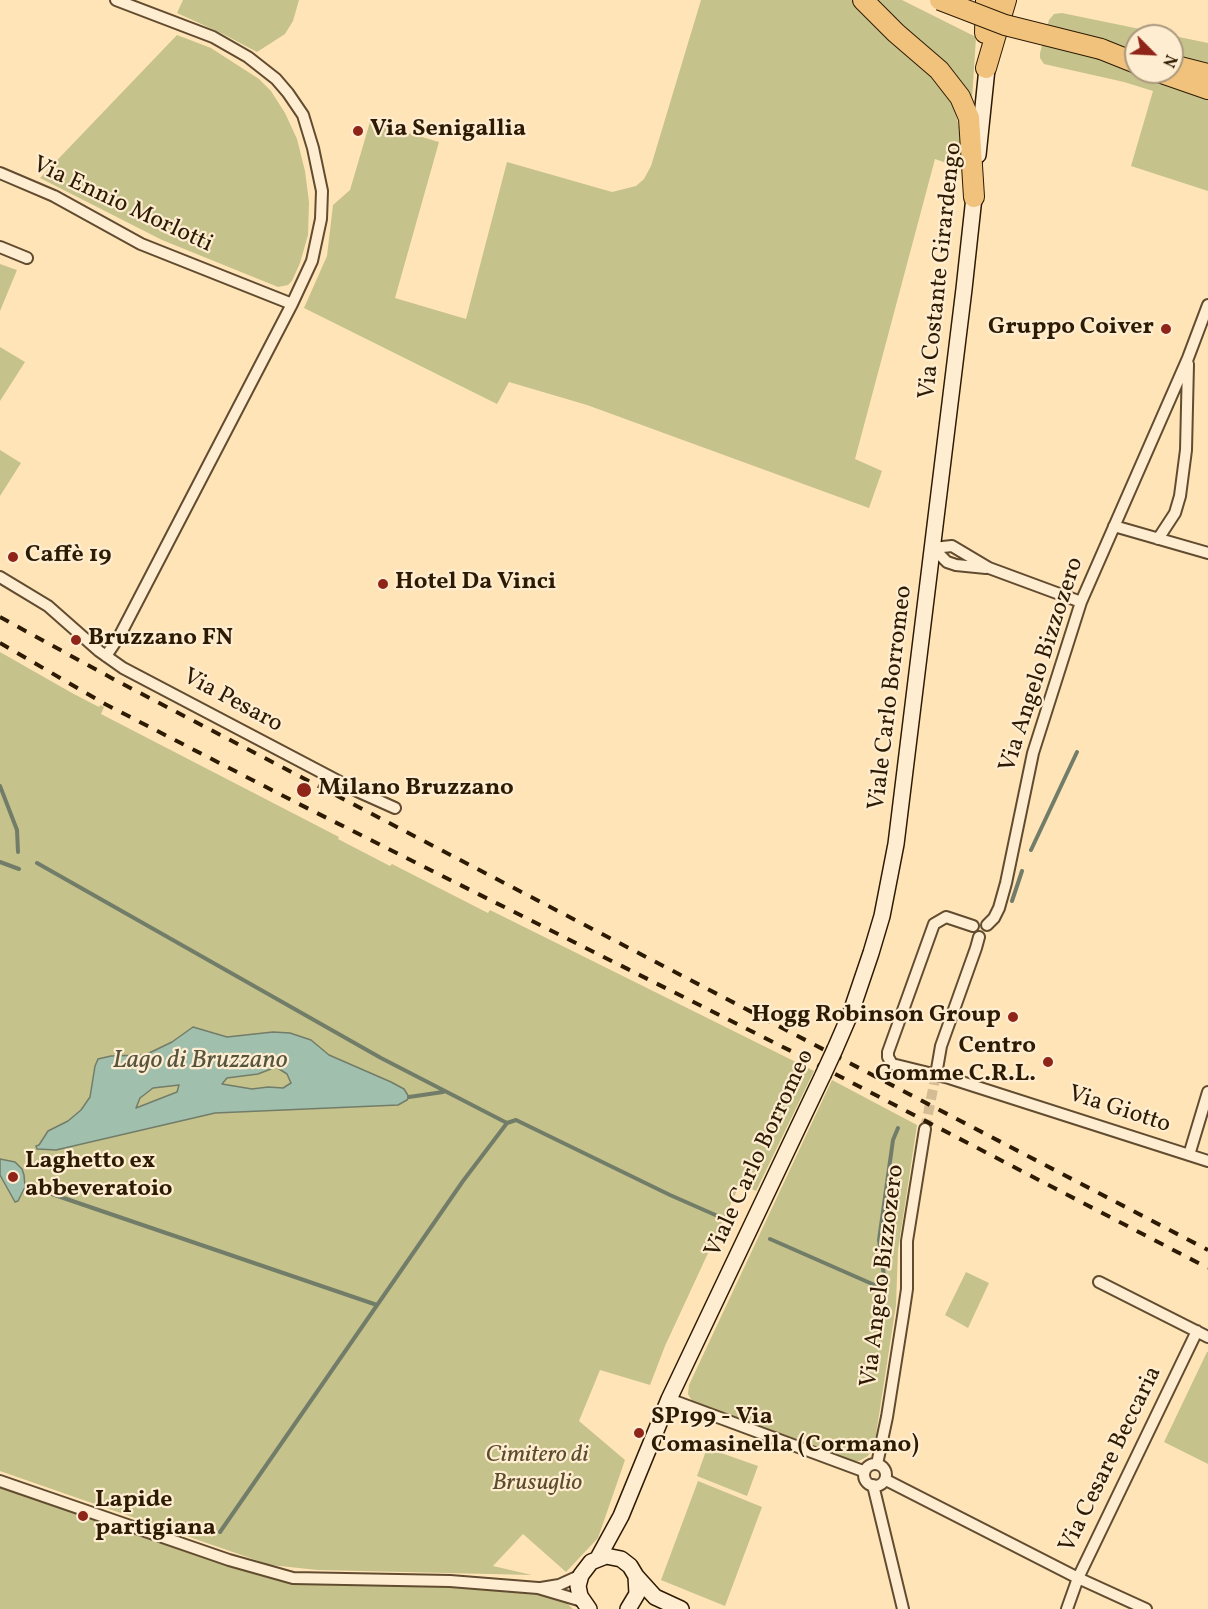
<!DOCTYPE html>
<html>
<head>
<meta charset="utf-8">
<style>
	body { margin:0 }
	#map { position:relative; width:1208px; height:1609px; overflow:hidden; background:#ffe4b8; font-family:Vollkorn,serif }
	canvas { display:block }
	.north { position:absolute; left:1124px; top:24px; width:60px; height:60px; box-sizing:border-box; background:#ffedd1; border:2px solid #ab997e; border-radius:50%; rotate:114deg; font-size:16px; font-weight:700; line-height:24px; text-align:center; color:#2d1a02 }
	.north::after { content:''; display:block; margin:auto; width:21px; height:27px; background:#8f2418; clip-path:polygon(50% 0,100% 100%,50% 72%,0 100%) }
</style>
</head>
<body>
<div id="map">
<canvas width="1208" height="1609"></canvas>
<div class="north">N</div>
</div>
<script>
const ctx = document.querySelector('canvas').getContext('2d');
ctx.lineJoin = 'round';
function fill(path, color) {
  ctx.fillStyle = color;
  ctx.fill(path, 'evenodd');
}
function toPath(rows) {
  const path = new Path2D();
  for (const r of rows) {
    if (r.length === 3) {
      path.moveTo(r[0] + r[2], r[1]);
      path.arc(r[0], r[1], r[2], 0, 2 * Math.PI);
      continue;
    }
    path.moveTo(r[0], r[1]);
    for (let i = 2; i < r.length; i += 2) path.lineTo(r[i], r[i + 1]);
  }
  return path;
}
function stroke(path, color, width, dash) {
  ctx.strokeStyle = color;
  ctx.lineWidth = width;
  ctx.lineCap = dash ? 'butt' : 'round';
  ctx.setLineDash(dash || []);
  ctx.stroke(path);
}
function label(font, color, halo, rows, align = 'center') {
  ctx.font = font + ' Vollkorn,serif';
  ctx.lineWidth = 4.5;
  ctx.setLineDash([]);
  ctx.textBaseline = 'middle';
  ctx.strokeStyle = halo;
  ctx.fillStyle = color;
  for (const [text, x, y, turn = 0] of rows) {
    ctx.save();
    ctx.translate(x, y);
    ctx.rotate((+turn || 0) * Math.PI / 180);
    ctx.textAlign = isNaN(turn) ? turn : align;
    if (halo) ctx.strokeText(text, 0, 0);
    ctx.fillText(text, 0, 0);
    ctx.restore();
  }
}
const green = toPath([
	[183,0,299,0,293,21,285,34,257,52,223,34,177,13],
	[701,0,854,0,926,66,941,86,954,108,960,130,962,148,960,168,935,159,855,459,882,471,869,508,587,405,509,382,497,404,304,308,327,256,333,205,350,190,370,122,439,142,395,298,466,319,507,162,612,192,636,186,644,179,651,166],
	[871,0,902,0,976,37,971,116],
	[1062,13,1208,43,1208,191,1131,166,1153,91,1124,82,1044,64,1040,58,1040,53,1049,20,1054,14],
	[1136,36,1172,36,1172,72,1136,72],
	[177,35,211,48,259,79,271,91,285,113,297,139,305,171,309,202,308,235,300,263,292,281,288,285,278,287,162,240,40,178],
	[0,264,17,270,0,311],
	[0,347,25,362,0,401],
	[0,450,21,463,0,496],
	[0,652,72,693,99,707,100,705,104,707,101,714,339,837,338,839,390,866,392,864,488,913,490,910,814,1071,756,1191,740,1184,665,1346,650,1385,600,1370,579,1421,625,1460,598,1538,566,1572,523,1534,493,1566,532,1575,318,1570,270,1565,0,1471],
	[832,1080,917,1125,898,1250,896,1305,874,1447,868,1456,859,1461,850,1462,692,1401,688,1394,689,1385],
	[966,1272,989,1283,968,1328,945,1315],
	[1207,1352,1208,1352,1208,1464,1164,1442],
	[707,1448,758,1466,747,1496,697,1476],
	[0,1478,279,1573,534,1590,567,1603,573,1609,0,1609],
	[698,1481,762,1507,725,1606,661,1580]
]);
const water = toPath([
	[193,1027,227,1037,273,1032,290,1033,311,1040,329,1055,391,1082,404,1089,409,1097,407,1100,398,1105,215,1113,56,1150,37,1149,36,1146,39,1145,48,1131,68,1121,81,1110,90,1097,95,1066,98,1059,111,1056,145,1055,172,1042,193,1027],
	[276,1067,287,1074,291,1083,283,1088,268,1087,252,1089,222,1084,227,1078,258,1074,276,1067],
	[179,1085,177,1092,136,1108,140,1098,153,1088,179,1085],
	[0,1159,15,1162,22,1169,24,1175,25,1187,18,1201,15,1202,0,1175,0,1159]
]);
const stream = toPath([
	[0,786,17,830,18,852],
	[1031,850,1077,752],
	[0,862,19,869],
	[37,863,381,1058,507,1123],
	[1012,901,1022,871],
	[409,1097,443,1092],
	[43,1191,377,1305],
	[770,1239,886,1290,879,1240,893,1140,898,1128],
	[220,1532,463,1181,507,1123,516,1120,670,1195,729,1221]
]);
const streetTunnel = toPath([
	[925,1129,937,1069]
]);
const street = toPath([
	[0,173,54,196,141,244,292,304],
	[0,247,27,258],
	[1114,526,1208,553],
	[1158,539,1175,513,1180,496,1186,450,1188,364],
	[933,548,952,546,989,568,1081,602],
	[933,548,947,562,956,565,986,568],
	[0,577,48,606,99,651,123,668,357,791,395,808],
	[106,656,120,635,292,304,312,261,321,219,322,191,313,148,303,115,288,93,276,79,248,57,213,37,116,0],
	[987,925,994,918,999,908,1006,883,1033,753,1081,602,1188,358,1208,305],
	[973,926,946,917,934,924,888,1052,888,1057,892,1064,949,1078,1208,1161],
	[937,1069,941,1046,976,948,979,937],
	[1189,1155,1208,1092],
	[1099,1282,1208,1337],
	[669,1399,863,1471],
	[875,1475,11],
	[877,1464,887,1417,903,1316,907,1289,907,1241,925,1129],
	[886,1480,1078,1578,1146,1609],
	[0,1481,229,1560,293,1578,450,1581,538,1588,582,1601],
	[873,1485,903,1609],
	[541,1588,559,1585,581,1575],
	[1067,1609,1078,1578,1197,1331]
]);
const secondary = toPath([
	[978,155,988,59],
	[835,1049,851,1012,871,953,882,916,896,844,964,289,975,188],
	[598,1558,621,1516,669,1399,823,1075],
	[636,1576,655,1597,681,1609],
	[589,1609,580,1596,578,1586,581,1575,591,1562,606,1556,621,1559,630,1566,636,1576,637,1594,628,1609]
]);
const highway = toPath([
	[863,0,896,33,939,70,960,97,969,118,974,197],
	[985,33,986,0],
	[1101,49,1136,63],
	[1172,65,1208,74],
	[986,68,1006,0],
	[1159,72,1208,89]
]);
const rail = toPath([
	[0,617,117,681,1208,1250],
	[0,643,105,704,297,803,791,1051,1208,1268]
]);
const secondaryBridge = toPath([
	[823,1075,835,1049]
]);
const highwayBridge = toPath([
	[940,0,1005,25,1101,49]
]);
const markers = [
	[358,131,6,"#8f2418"],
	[1166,329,6,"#8f2418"],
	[13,557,6,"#8f2418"],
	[383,584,6,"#8f2418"],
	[76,640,6,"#8f2418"],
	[304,790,8,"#8f2418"],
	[1013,1017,6,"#8f2418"],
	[1048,1062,6,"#8f2418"],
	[13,1177,6,"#8f2418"],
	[639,1433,6,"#8f2418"],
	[83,1516,6,"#8f2418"]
];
const poiNames = [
	["Via Senigallia",370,131],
	["Gruppo Coiver",1154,329,"right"],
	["Caffè 19",25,557],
	["Hotel Da Vinci",395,584],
	["Bruzzano FN",88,640],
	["Milano Bruzzano",318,790],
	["Hogg Robinson Group",1001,1017,"right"],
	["Centro",1036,1048,"right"],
	["Gomme C.R.L.",1036,1076,"right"],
	["Laghetto ex",25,1163],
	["abbeveratoio",25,1191],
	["SP199 - Via",651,1419],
	["Comasinella (Cormano)",651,1447],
	["Lapide",95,1502],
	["partigiana",95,1530]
];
const streetNames = [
	["Via Ennio Morlotti",122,206,25],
	["Via Costante Girardengo",942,271,-84],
	["Via Angelo Bizzozero",1043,665,-72],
	["Viale Carlo Borromeo",892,698,-83],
	["Via Pesaro",232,702,28],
	["Via Giotto",1119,1111,18],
	["Viale Carlo Borromeo",761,1154,-65],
	["Via Angelo Bizzozero",884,1276,-83],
	["Via Cesare Beccaria",1112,1460,-64]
];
const parkNames = [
	["Cimitero di",537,1457],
	["Brusuglio",537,1485]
];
const waterNames = [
	["Lago di Bruzzano",200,1062]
];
fill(green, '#c6c28b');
fill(water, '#a0bfad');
stroke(water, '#727d69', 1.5);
stroke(stream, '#727d69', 4);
stroke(streetTunnel, '#d5bc94', 10, [10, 5]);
stroke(street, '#624c30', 14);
stroke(secondary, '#2d1a02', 18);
stroke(highway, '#2d1a02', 22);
stroke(street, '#ffedd1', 10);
stroke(secondary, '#ffedd1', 15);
stroke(highway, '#f0c27c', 20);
stroke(rail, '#2d1a02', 4, [10, 10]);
stroke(secondaryBridge, '#2d1a02', 18, []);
stroke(highwayBridge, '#2d1a02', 22, []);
stroke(secondaryBridge, '#ffedd1', 15);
stroke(highwayBridge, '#f0c27c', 20);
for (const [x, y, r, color] of markers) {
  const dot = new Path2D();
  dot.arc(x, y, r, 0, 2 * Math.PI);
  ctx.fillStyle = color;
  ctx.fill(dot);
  stroke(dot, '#ffedd1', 2);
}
label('bold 24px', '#2d1a02', '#ffedd1', poiNames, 'left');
label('24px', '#2d1a02', '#ffedd1', streetNames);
label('italic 24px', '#5b4c2b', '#ffedd1', parkNames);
label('italic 26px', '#55543e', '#ffedd1', waterNames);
</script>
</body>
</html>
